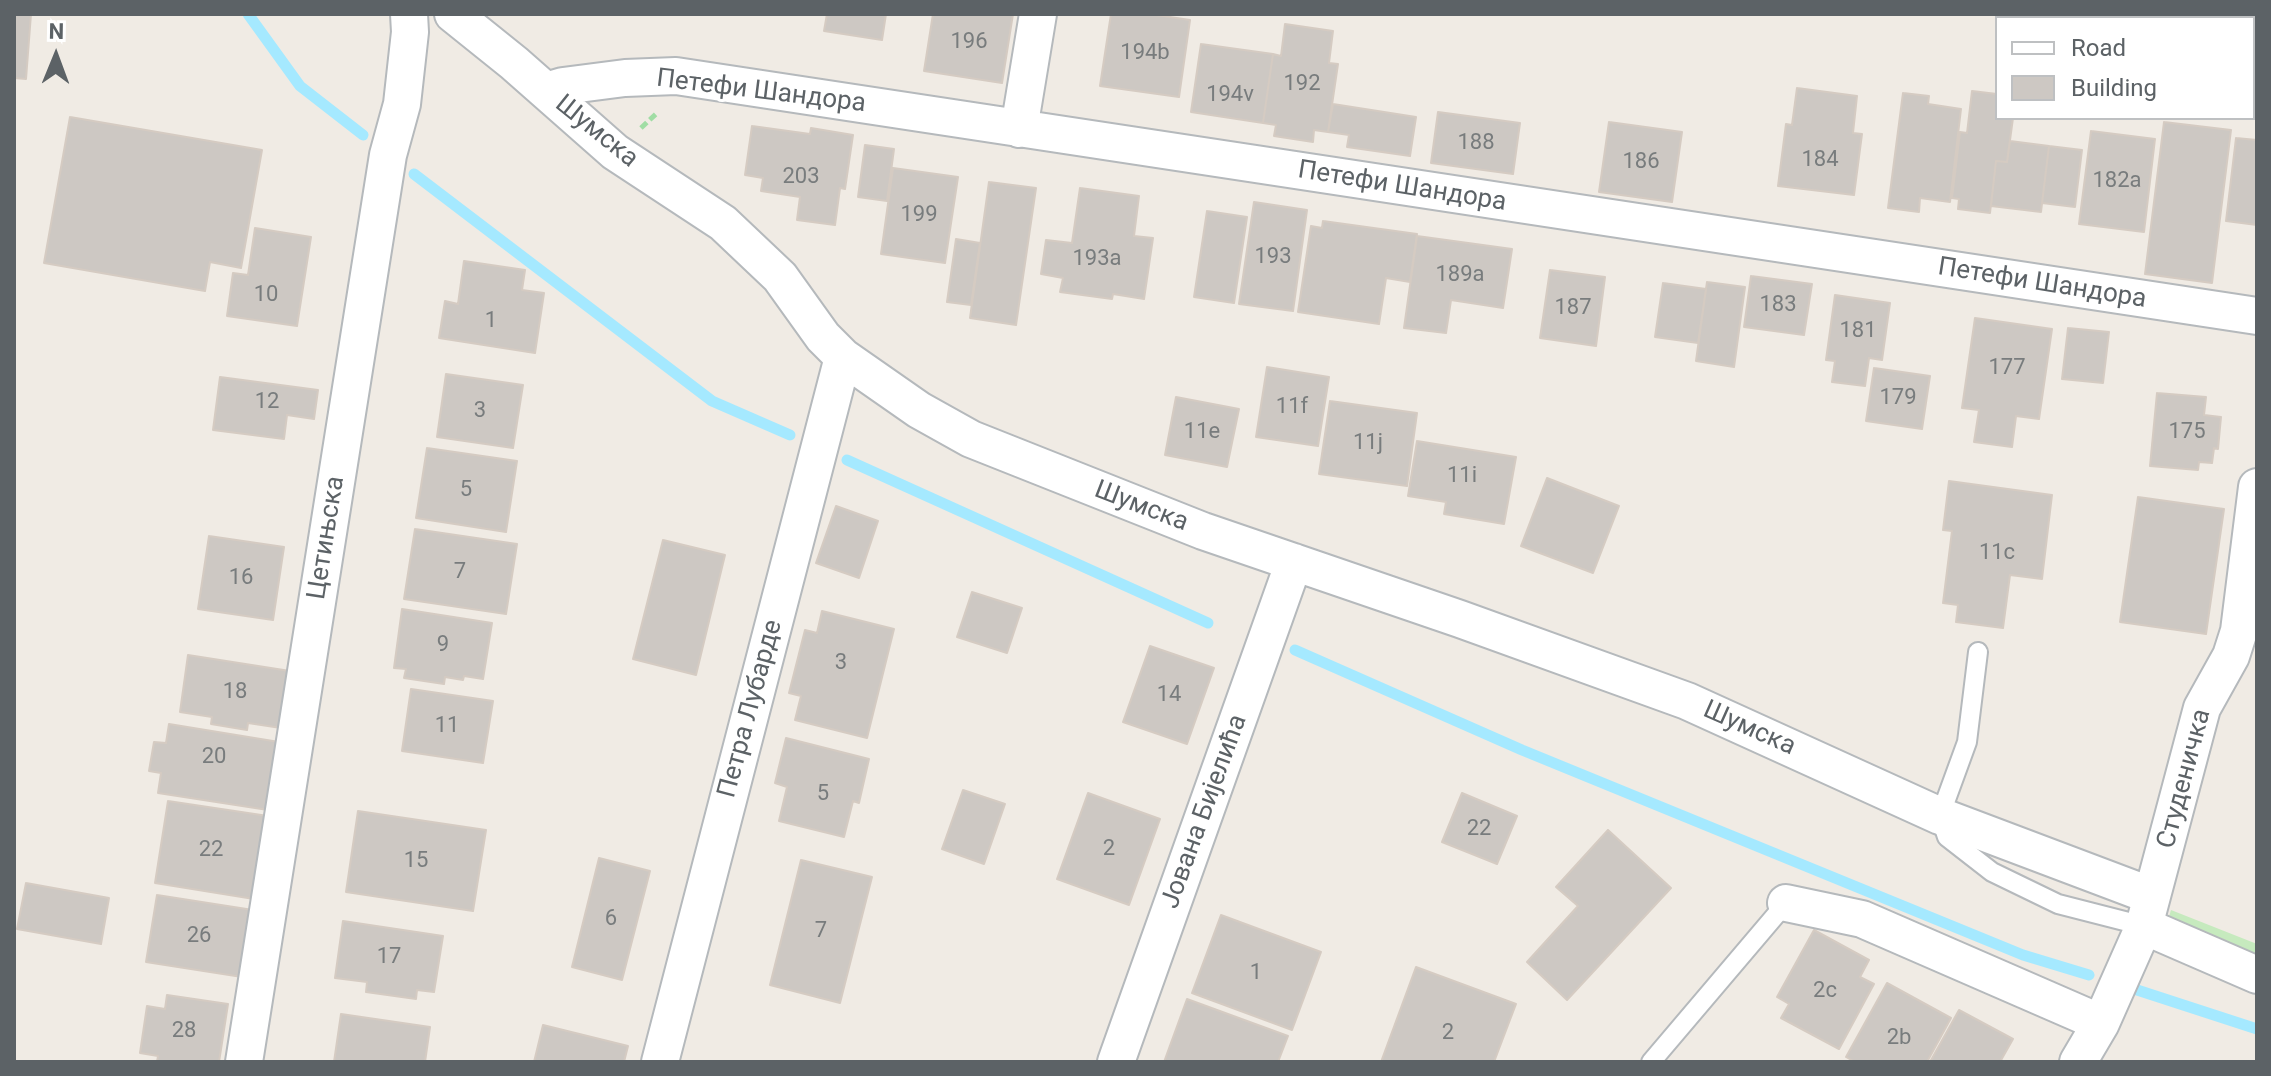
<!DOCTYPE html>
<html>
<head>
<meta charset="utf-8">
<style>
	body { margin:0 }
	#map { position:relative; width:2271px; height:1076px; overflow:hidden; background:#f0ebe4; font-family:Roboto,sans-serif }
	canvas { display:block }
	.frame { position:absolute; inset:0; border:16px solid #5c6266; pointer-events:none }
	.legend { position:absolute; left:1995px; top:16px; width:260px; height:104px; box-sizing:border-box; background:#fff; border:2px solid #bec0c2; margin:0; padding:10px 14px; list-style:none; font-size:24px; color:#5c6266 }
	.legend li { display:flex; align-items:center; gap:16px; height:40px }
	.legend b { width:40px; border:2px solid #bec0c2 }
	.north { position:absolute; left:16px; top:16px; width:80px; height:80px; -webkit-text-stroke:6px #fff; paint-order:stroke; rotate:1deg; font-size:22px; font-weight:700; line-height:32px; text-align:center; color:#5c6266 }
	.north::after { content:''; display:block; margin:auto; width:28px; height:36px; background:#5c6266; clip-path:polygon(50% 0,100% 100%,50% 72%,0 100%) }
</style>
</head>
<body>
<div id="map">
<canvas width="2271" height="1076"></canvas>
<div class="frame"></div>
<ul class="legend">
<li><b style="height:10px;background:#fff"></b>Road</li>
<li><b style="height:22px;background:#cdc8c3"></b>Building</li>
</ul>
<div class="north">N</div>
</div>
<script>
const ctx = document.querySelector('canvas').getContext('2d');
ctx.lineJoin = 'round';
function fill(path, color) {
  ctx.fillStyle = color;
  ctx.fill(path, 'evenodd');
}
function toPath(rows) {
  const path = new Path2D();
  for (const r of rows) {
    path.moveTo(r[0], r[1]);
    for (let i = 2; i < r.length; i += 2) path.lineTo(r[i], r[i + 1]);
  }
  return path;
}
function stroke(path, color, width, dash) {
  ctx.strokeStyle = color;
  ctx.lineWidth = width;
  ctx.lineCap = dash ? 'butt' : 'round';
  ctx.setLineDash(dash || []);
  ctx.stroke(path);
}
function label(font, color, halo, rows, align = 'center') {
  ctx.font = font + ' Roboto,sans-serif';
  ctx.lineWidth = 6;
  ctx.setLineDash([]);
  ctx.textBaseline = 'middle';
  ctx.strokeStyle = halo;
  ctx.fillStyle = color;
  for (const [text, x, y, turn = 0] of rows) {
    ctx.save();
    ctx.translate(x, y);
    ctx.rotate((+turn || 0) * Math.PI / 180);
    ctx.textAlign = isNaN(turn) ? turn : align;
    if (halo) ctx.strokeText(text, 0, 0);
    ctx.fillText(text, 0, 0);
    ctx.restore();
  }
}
const green = toPath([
	[2171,910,2257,944,2257,957,2168,920]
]);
const stream = toPath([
	[248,14,300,86,363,135],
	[414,174,712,401,790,435],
	[847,460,1208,623],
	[1295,650,1522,750,2023,955,2089,975],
	[2131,988,2257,1029]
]);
const building = toPath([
	[14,14,31,14,26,79,14,78,14,14],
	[827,14,886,14,882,40,824,31,827,14],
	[933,14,1013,14,1002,83,924,71,933,14],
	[1111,14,1150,14,1190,20,1179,97,1100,86,1111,14],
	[2215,14,2257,14,2257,21,2253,21,2253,18,2232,18,2215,14],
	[1285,24,1333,31,1329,63,1338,64,1328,132,1314,130,1313,142,1274,136,1276,125,1263,123,1273,54,1281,56,1285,24],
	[1201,44,1273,54,1263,123,1191,112,1201,44],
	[1797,88,1857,96,1853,133,1862,134,1854,195,1778,186,1786,124,1792,125,1797,88],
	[1972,91,1997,94,1997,118,2013,118,2007,162,1996,161,1990,213,1958,209,1959,199,1952,198,1960,132,1967,133,1972,91],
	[1903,93,1929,96,1928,104,1961,109,1950,202,1920,198,1919,212,1888,208,1903,93],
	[1333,104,1416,117,1410,156,1347,147,1349,135,1328,132,1333,104],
	[1438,112,1520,123,1513,174,1431,163,1438,112],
	[70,117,262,150,241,268,210,262,205,291,44,263,70,117],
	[1609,122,1682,132,1672,202,1599,192,1609,122],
	[2164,122,2231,130,2212,283,2145,274,2164,122],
	[752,126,810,134,811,128,853,135,845,189,840,188,835,225,797,220,800,197,761,191,763,178,745,175,752,126],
	[2091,131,2155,139,2144,232,2079,224,2091,131],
	[2236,138,2257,140,2257,225,2226,221,2236,138],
	[2010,141,2049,146,2041,212,1991,206,1996,161,2007,162,2010,141],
	[865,145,894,149,887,201,858,197,865,145],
	[2049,146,2082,150,2075,207,2042,203,2049,146],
	[893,168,958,177,945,263,881,254,893,168],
	[989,182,1036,188,1016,325,970,318,989,182],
	[1080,188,1139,196,1134,236,1153,238,1144,299,1113,294,1112,299,1060,292,1063,278,1041,274,1046,240,1072,243,1080,188],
	[1254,202,1307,210,1293,311,1239,304,1254,202],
	[1207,211,1247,217,1234,303,1194,297,1207,211],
	[1323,221,1417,234,1410,282,1386,278,1379,324,1298,312,1311,226,1322,228,1323,221],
	[255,228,311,237,297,326,227,316,233,273,248,275,255,228],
	[1417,236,1512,249,1503,308,1451,300,1446,333,1404,328,1417,236],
	[956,239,980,243,971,305,947,302,956,239],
	[464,261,525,270,522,290,544,293,535,353,439,338,445,301,458,304,464,261],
	[1550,270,1605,277,1596,346,1540,338,1550,270],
	[1751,276,1812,284,1804,335,1744,327,1751,276],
	[1707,282,1745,287,1734,367,1696,361,1707,282],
	[1663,283,1706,289,1698,343,1655,337,1663,283],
	[1835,295,1890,303,1882,360,1869,358,1865,386,1832,382,1835,361,1826,360,1835,295],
	[1975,318,2052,329,2039,419,2016,416,2012,447,1974,442,1979,410,1962,408,1975,318],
	[2068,328,2109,332,2103,383,2062,379,2068,328],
	[1267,367,1329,377,1318,446,1256,437,1267,367],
	[1874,368,1930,376,1922,429,1866,421,1874,368],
	[446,374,523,385,513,448,437,437,446,374],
	[220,377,318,390,314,419,287,415,284,439,213,430,220,377],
	[2157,393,2206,397,2204,415,2221,417,2218,449,2214,448,2212,463,2199,462,2198,470,2150,466,2157,393],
	[1176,397,1239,409,1227,467,1165,455,1176,397],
	[1330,401,1417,413,1407,486,1319,474,1330,401],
	[1417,441,1516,457,1504,524,1444,514,1446,502,1408,496,1417,441],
	[427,448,517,461,506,532,416,518,427,448],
	[1547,478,1619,506,1593,573,1521,546,1547,478],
	[1949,481,2052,495,2042,579,2010,575,2003,628,1956,622,1958,605,1943,603,1952,531,1943,530,1949,481],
	[2138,497,2224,509,2206,634,2120,622,2138,497],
	[836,506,878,521,859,578,816,563,836,506],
	[415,529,517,544,506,614,404,599,415,529],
	[209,536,284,547,273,620,198,609,209,536],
	[663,540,725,555,696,675,633,659,663,540],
	[972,592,1022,608,1007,653,957,637,972,592],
	[402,609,492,623,483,679,464,676,463,680,445,677,444,684,404,678,406,669,394,668,402,609],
	[822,611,894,629,867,738,795,720,801,696,789,693,805,630,817,633,822,611],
	[1150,646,1214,668,1187,744,1123,722,1150,646],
	[188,655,290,671,281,728,248,723,247,730,211,724,212,717,180,712,188,655],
	[411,689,493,701,483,763,402,751,411,689],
	[169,724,279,742,268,810,158,793,161,773,149,771,154,742,166,743,169,724],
	[786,738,869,759,859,803,853,801,844,837,779,821,787,787,775,783,786,738],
	[963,790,1005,804,984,864,942,849,963,790],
	[1088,793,1160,819,1129,905,1057,879,1088,793],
	[1462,793,1517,816,1497,864,1442,842,1462,793],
	[168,801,268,816,254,899,155,883,168,801],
	[358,811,486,830,473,911,346,892,358,811],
	[1608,830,1671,888,1567,1000,1527,962,1578,906,1556,887,1608,830],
	[599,858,650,871,622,980,572,967,599,858],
	[801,860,872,877,840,1003,770,985,801,860],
	[26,883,109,898,101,944,17,929,26,883],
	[157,895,253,910,242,977,146,962,157,895],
	[1221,915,1321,952,1292,1030,1192,993,1221,915],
	[343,921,443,936,434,992,417,990,416,999,366,992,367,982,335,978,343,921],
	[1814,930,1869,960,1860,977,1874,984,1839,1049,1781,1018,1789,1004,1777,997,1814,930],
	[1416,967,1516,1004,1494,1062,1381,1062,1416,967],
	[1887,983,1951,1018,1927,1062,1855,1062,1846,1057,1887,983],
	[167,995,228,1004,219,1062,157,1062,158,1056,140,1053,147,1006,165,1009,167,995],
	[1187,999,1288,1036,1278,1062,1164,1062,1187,999],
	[1959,1010,2013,1039,2000,1062,1930,1062,1959,1010],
	[341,1014,430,1027,425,1062,334,1062,341,1014],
	[543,1025,628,1046,624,1062,534,1062,543,1025]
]);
const path = toPath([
	[641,128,657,113]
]);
const service = toPath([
	[1978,652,1967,742,1940,816,1947,837,1992,872,2058,904,2144,926],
	[1651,1062,1786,903]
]);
const minor = toPath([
	[453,14,514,63,615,152,723,223,780,277,823,337,843,357,919,410,971,439,1203,531,1460,619,1687,701,1940,816,2152,896],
	[546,91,563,86,625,78,676,76,2257,316],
	[1019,129,1038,14],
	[1786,903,1862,919,2101,1023],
	[2144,926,2257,975],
	[244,1062,388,155,402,104,410,32,409,14],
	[660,1062,843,357],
	[1116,1062,1294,562],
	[2078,1062,2101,1023,2144,926,2202,708,2231,656,2239,631,2257,487]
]);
const numberNames = [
	["196",969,42],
	["194b",1145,53],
	["192",1302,84],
	["194v",1230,95],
	["188",1476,143],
	["184",1820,160],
	["186",1641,162],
	["203",801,177],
	["182a",2117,181],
	["199",919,215],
	["193",1273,257],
	["193a",1097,259],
	["189a",1460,275],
	["10",266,295],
	["183",1778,305],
	["187",1573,308],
	["1",491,321],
	["181",1858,331],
	["177",2007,368],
	["179",1898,398],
	["12",267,402],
	["11f",1292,407],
	["3",480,411],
	["11e",1202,432],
	["175",2187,432],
	["11j",1368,443],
	["11i",1462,476],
	["5",466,490],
	["11c",1997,553],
	["7",460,572],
	["16",241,578],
	["9",443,645],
	["3",841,663],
	["18",235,692],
	["14",1169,695],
	["11",447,726],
	["20",214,757],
	["5",823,794],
	["22",1479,829],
	["2",1109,849],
	["22",211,850],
	["15",416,861],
	["6",611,919],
	["7",821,931],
	["26",199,936],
	["17",389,957],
	["1",1256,973],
	["2c",1825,991],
	["28",184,1031],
	["2",1448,1033],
	["2b",1899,1038]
];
const streetNames = [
	["Петефи Шандора",761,92,7],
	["Шумска",596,132,39],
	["Петефи Шандора",1402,187,9],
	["Петефи Шандора",2042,284,9],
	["Шумска",1141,507,21],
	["Цетињска",327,538,-81],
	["Петра Лубарде",751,709,-75],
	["Шумска",1749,729,24],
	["Студеничка",2185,779,-75],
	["Јована Бијелића",1205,812,-70]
];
fill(green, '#c6eabe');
stroke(stream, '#a5e9ff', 11);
fill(building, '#cdc8c3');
stroke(building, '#d5cbc2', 2);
stroke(service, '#b5b9bc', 22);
stroke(minor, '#b5b9bc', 40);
stroke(path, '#a0dda4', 5, [8, 4]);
stroke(service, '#fff', 18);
stroke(minor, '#fff', 36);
label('22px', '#787c7d', null, numberNames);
label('26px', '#5c6266', '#fff', streetNames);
</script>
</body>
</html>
